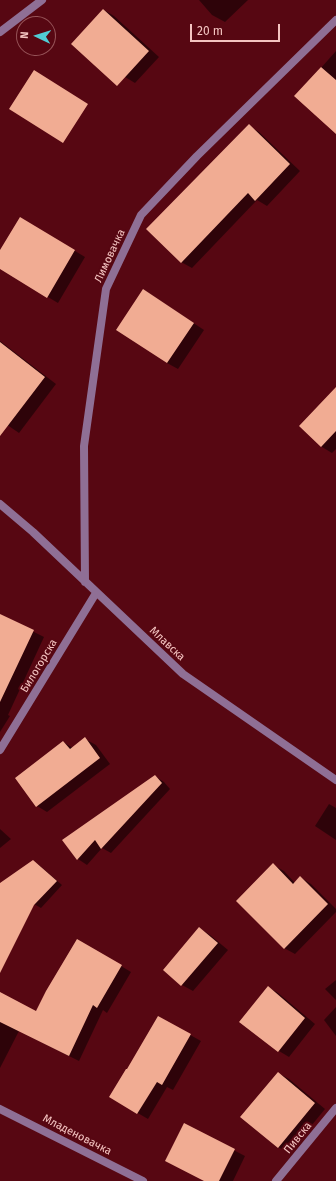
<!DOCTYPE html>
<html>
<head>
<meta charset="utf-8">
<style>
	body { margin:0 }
	#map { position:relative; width:336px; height:1181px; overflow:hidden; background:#570712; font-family:"Fira Sans",sans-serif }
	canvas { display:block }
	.north { position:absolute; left:16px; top:16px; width:40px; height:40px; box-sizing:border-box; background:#570712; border:1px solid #965358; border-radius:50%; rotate:274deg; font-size:11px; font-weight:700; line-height:16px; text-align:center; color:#f4c4c1 }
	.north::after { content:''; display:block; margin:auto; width:14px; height:18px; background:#51ccd4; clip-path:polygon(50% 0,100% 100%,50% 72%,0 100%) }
	.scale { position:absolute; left:190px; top:24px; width:90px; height:18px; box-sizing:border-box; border:2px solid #f4c4c1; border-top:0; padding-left:5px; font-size:12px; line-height:14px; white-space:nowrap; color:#f4c4c1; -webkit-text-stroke:3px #570712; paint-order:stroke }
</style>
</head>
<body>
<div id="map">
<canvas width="336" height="1181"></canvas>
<div class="north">N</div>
<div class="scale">20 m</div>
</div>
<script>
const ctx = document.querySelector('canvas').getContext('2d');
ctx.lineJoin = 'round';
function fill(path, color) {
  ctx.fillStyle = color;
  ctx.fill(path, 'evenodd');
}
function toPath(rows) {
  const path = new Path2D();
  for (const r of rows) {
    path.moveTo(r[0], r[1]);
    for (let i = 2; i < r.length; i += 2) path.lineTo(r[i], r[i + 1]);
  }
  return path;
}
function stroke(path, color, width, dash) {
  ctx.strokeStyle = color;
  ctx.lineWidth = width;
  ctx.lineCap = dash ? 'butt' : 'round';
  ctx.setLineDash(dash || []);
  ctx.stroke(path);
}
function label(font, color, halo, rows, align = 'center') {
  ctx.font = font + ' "Fira Sans",sans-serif';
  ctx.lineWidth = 4;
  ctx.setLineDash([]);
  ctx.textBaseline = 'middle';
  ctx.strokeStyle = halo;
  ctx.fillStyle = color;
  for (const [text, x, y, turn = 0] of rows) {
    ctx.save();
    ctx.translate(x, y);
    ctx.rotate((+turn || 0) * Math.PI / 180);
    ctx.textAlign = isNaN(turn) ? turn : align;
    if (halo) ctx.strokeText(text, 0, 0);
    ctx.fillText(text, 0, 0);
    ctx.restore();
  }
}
const shadow = toPath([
	[199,0,248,0,225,22,212,15],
	[104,10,114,16,159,57,135,83,125,77],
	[336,51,336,133,296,96],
	[249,126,259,132,300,171,267,206,257,200,192,268,181,262],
	[20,218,85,257,58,303,9,274,0,265,0,252],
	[144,290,204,330,178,369,167,363],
	[0,341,56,384,19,433,0,420],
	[336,388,336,449,332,453,322,447,300,426],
	[0,615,44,637,8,715,10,716,0,732],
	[85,739,96,745,110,764,47,812,37,806,63,742,73,748],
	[155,776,164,782,170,789,111,853,102,848,87,865,78,859,63,840],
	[329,804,336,808,336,840,315,826],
	[0,829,11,839,0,848],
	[33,861,39,865,62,885,41,908,0,885],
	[273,865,284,871,295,883,300,877,311,884,336,909,336,912,295,954,284,948],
	[199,928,210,935,228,950,193,991,182,985,164,970],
	[78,940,131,972,107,1013,103,1010,79,1061,19,1031,0,1068,0,993,36,1012],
	[336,980,336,1000,325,989],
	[268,987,278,993,315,1024,289,1057,279,1051,241,1021],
	[336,1007,336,1036,324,1020],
	[158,1017,201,1041,173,1090,167,1087,148,1119,110,1097,127,1071],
	[278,1073,289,1079,325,1109,289,1153,278,1147],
	[185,1125,245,1156,233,1181,204,1181]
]);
const building = toPath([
	[103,9,149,51,117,86,71,44],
	[321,67,336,80,336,134,294,96],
	[34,70,88,104,63,143,9,109],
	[249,124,290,164,255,201,248,193,181,263,146,229],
	[20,217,75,250,47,298,0,269,0,250],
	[143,289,194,323,167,363,116,330],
	[0,342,45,377,0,436],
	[336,387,336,431,321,447,299,426],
	[0,614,34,630,0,702],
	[85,737,100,758,36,807,15,778,63,741,70,749],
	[155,775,162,783,101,849,95,840,77,860,62,840],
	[33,860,57,881,34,905,0,973,0,883],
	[273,863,293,884,300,876,328,904,284,949,236,901],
	[199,927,218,943,181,986,163,970],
	[77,939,122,965,97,1008,93,1005,69,1056,0,1022,0,992,36,1011,46,991],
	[268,986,305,1018,278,1052,239,1022],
	[158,1016,191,1034,162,1085,157,1082,137,1114,109,1097,126,1069,127,1069],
	[278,1072,315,1103,278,1148,240,1117],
	[184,1123,235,1149,219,1181,204,1181,165,1161]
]);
const minor = toPath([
	[0,32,42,0],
	[0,504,33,532,183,674,336,780],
	[85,582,84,446,106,289,141,215,197,156,336,20],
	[0,750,96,593],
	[0,1109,143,1181],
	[276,1181,336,1108]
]);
const streetNames = [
	["Лимовачка",110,256,-65],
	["Млавска",167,644,43],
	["Билогорска",39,666,-59],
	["Младеновачка",77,1135,27],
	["Пивска",298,1138,-51]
];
fill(shadow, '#0007');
fill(building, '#f1ac93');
stroke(minor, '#8f6f95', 8);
label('11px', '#f4c4c1', '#570712', streetNames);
</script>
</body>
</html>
